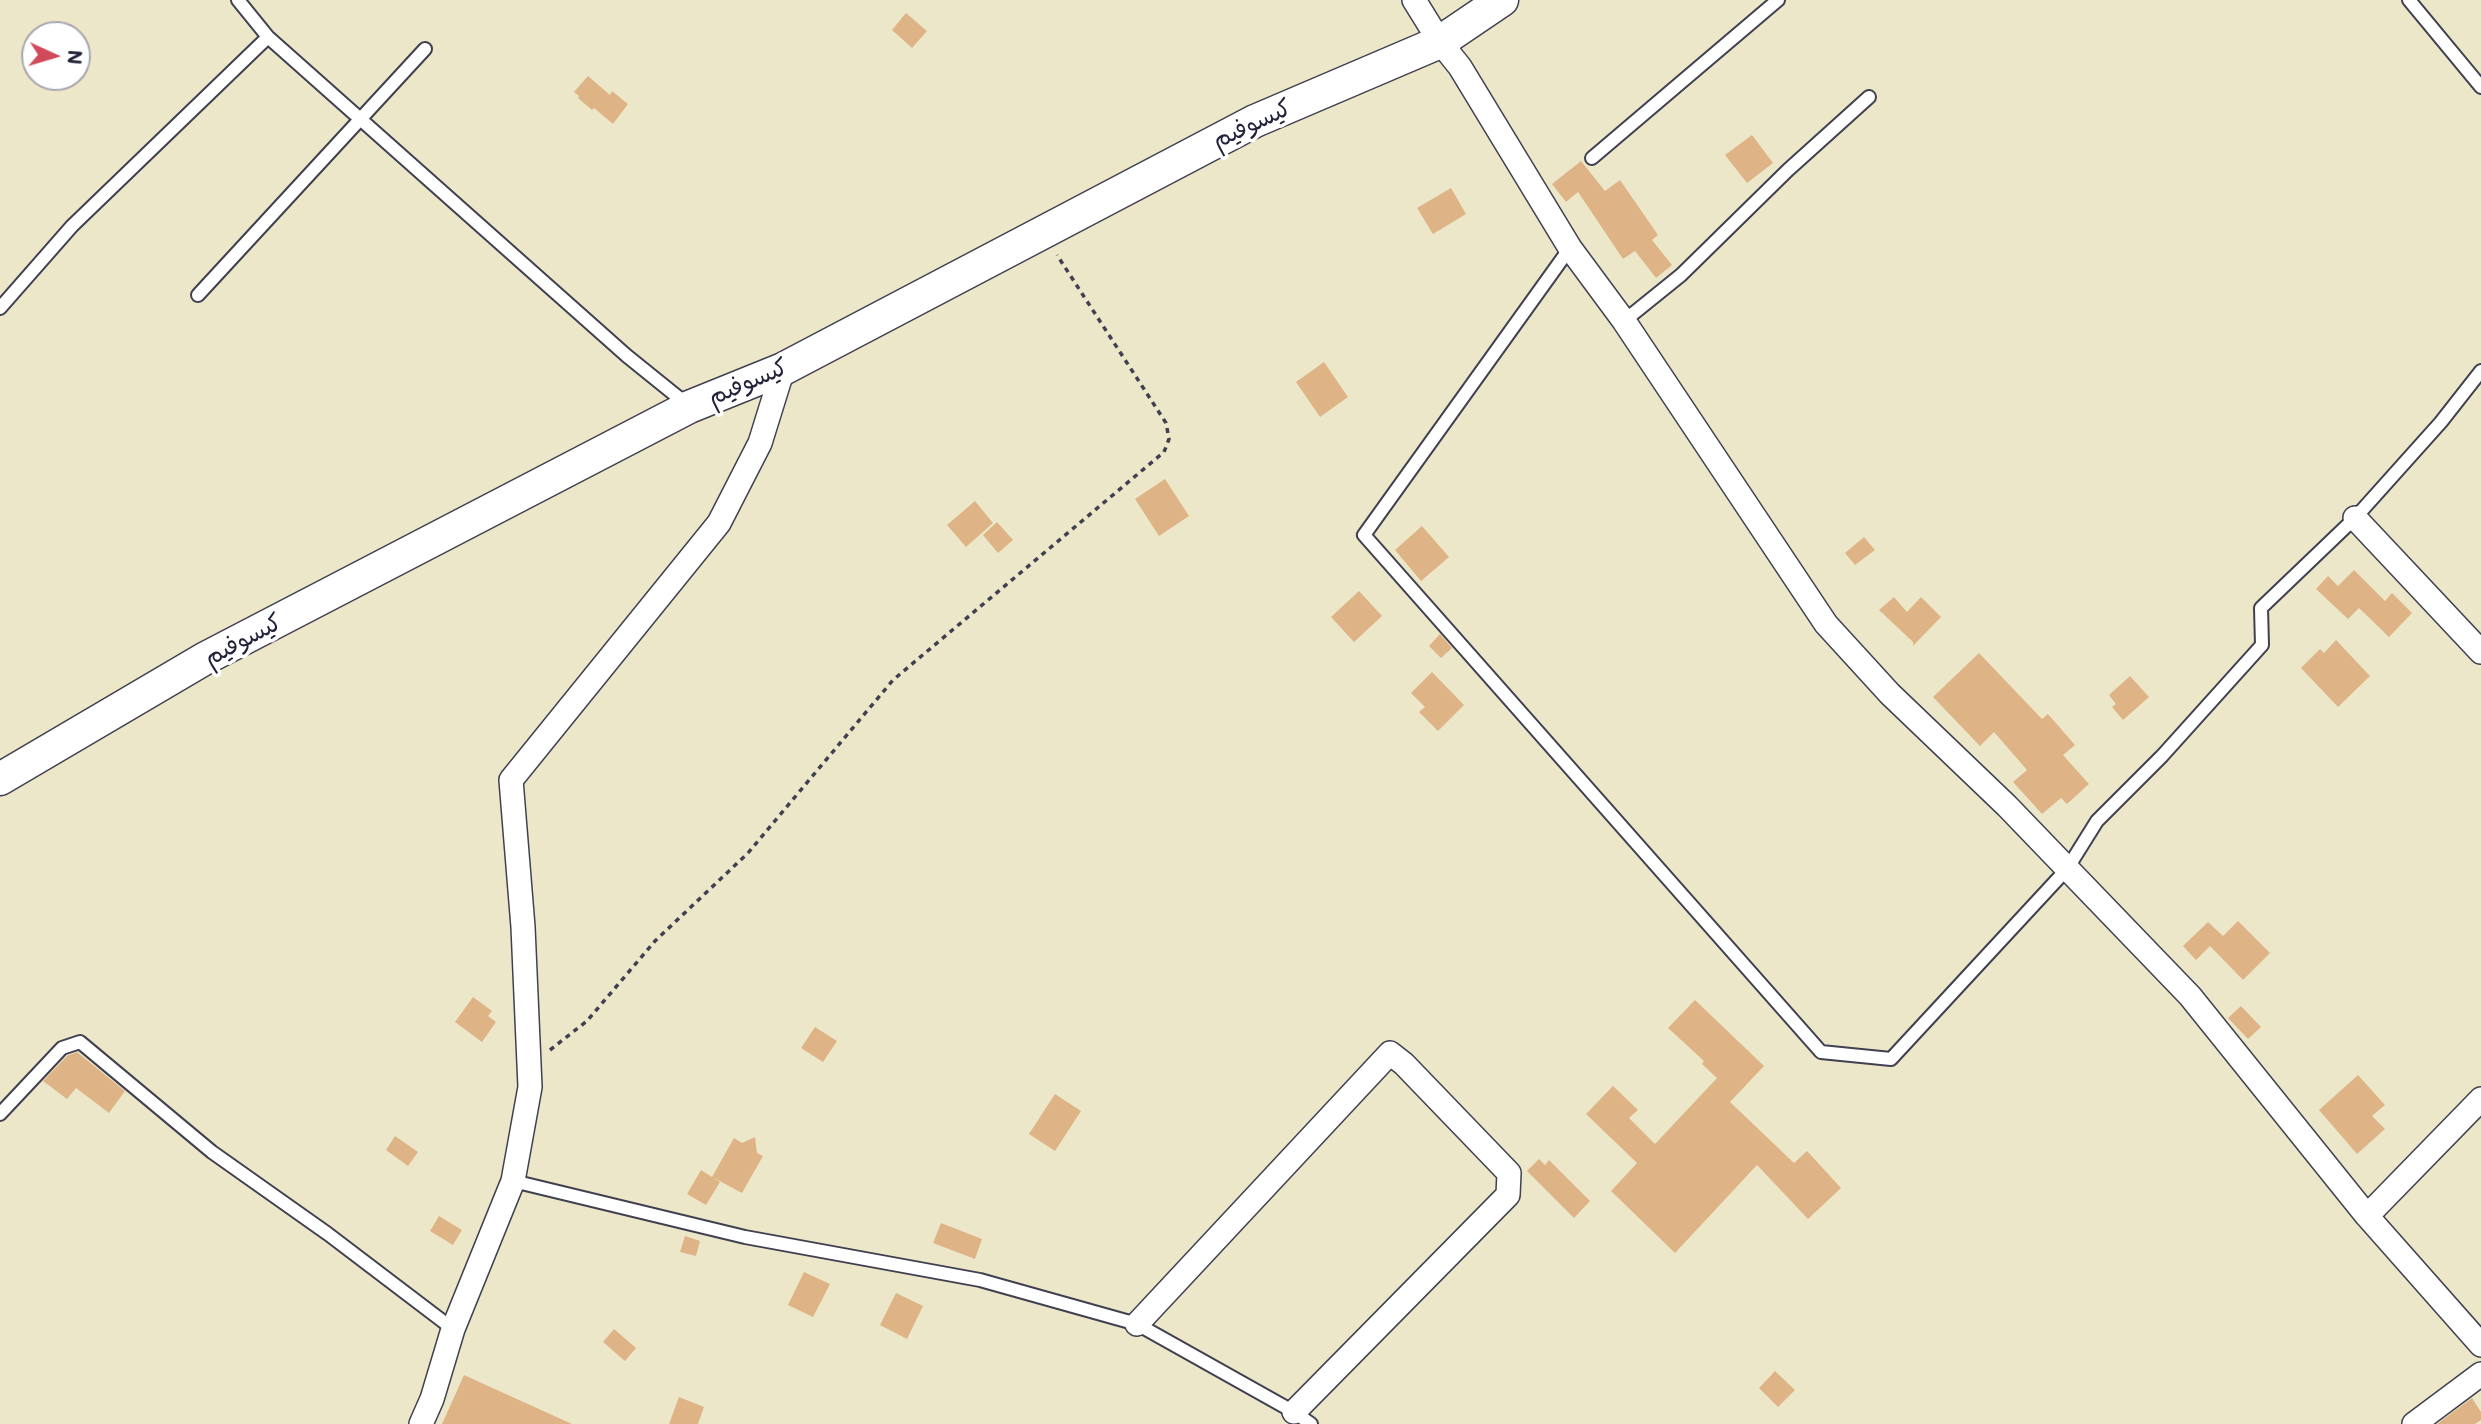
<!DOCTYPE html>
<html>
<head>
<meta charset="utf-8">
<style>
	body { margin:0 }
	#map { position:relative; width:2481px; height:1424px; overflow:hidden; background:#ede7ca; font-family:Mali,sans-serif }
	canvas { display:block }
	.north { position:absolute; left:21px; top:21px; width:70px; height:70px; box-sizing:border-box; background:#fff; border:2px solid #a7a7b1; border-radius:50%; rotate:94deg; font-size:19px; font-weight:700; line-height:28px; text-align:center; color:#22223b }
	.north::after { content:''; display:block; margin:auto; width:24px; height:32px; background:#d1495b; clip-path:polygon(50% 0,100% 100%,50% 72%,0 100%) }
</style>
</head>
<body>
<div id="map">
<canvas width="2481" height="1424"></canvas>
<div class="north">N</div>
</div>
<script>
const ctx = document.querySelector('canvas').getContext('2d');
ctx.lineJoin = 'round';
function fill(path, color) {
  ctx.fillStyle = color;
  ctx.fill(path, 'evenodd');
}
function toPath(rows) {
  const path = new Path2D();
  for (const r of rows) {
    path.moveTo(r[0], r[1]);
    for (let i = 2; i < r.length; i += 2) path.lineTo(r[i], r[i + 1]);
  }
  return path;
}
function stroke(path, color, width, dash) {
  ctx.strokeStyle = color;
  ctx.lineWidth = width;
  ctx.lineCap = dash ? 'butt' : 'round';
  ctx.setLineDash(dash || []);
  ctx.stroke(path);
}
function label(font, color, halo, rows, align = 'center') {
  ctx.font = font + ' Mali,"Playpen Sans Arabic",sans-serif';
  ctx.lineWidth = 7;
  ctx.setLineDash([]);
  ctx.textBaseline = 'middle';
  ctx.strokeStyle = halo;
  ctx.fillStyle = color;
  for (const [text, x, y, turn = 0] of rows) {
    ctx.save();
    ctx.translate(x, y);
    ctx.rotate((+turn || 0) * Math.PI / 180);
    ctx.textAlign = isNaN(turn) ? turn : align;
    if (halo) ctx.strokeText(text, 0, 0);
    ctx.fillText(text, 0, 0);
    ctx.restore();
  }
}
const building = toPath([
	[906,13,927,31,912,48,892,30],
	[588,76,610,95,612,91,628,104,613,124,594,108,592,110,578,98,579,96,574,92],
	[1752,135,1773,163,1747,183,1725,155],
	[1581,161,1605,191,1620,180,1658,235,1652,240,1672,265,1656,278,1635,251,1623,259,1578,192,1566,202,1552,184],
	[1451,188,1466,214,1433,234,1417,208],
	[1324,362,1348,397,1320,417,1296,382],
	[1165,479,1189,516,1159,536,1135,499],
	[975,501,993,523,966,547,947,525],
	[997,522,1013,540,998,553,983,535],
	[1422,526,1449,557,1421,581,1395,550],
	[1864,537,1875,550,1855,565,1845,553],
	[2354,570,2385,601,2392,593,2412,613,2389,637,2359,608,2348,619,2316,589,2328,576,2338,586],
	[1359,591,1382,616,1354,642,1331,617],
	[1894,597,1907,612,1921,597,1941,617,1913,646,1913,642,1879,610],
	[1440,634,1452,648,1441,658,1429,646],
	[2336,640,2370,676,2338,707,2301,668,2320,649,2324,653],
	[1979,653,2042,719,2048,714,2075,745,2063,755,2089,784,2067,804,2061,798,2042,814,2013,782,2027,770,1994,732,1980,746,1933,697],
	[1432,672,1464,705,1438,731,1419,712,1425,707,1411,693],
	[2130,676,2149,697,2123,720,2112,707,2116,704,2109,695],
	[2238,921,2270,953,2243,980,2210,946,2196,960,2183,946,2208,922,2223,936],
	[473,997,492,1011,488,1016,496,1022,482,1042,455,1022],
	[1695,1000,1764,1066,1730,1102,1794,1163,1807,1151,1841,1188,1808,1219,1757,1165,1675,1253,1611,1191,1637,1163,1586,1114,1613,1086,1638,1110,1629,1118,1655,1144,1717,1078,1702,1064,1704,1061,1668,1028],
	[2241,1006,2261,1027,2248,1039,2228,1018],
	[815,1027,837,1041,823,1062,801,1048],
	[77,1052,125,1091,109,1113,76,1088,67,1099,43,1081,67,1056],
	[2358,1075,2385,1105,2372,1116,2385,1129,2357,1154,2319,1110],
	[1055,1094,1081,1111,1055,1151,1029,1134],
	[395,1136,418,1152,408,1166,386,1150],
	[755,1137,757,1153,763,1156,742,1193,712,1177,734,1138,742,1143],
	[1539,1159,1545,1165,1549,1160,1590,1201,1574,1218,1527,1171],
	[701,1170,720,1182,706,1205,687,1194],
	[439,1216,462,1230,453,1245,430,1231],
	[941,1223,982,1239,975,1259,933,1243],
	[685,1236,700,1241,696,1256,680,1252],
	[804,1272,830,1284,813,1317,788,1305],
	[896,1293,923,1306,907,1339,880,1325],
	[614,1329,636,1348,625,1361,603,1342],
	[1775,1371,1795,1390,1778,1407,1759,1388],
	[464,1375,572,1424,442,1424],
	[679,1397,704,1407,698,1424,669,1424],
	[2472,1398,2481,1412,2481,1420,2475,1424,2437,1424]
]);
const path = toPath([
	[550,1050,587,1021,655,941,748,853,893,680,1164,452,1169,439,1166,423,1057,255]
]);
const lane = toPath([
	[238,0,268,37,627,356,689,406],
	[2409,0,2481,87],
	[1592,158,1778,0],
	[1570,248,1364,535,1821,1052,1891,1059,2067,869,2097,821,2162,756,2262,645,2261,608,2355,518,2441,422,2481,371],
	[198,295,425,49],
	[0,308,72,226,268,37],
	[1624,321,1681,275,1788,170,1869,97],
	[0,1114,62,1048,80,1042,212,1152,328,1234,453,1329],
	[513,1181,745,1237,980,1280,1137,1324,1294,1412,1311,1424]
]);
const street = toPath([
	[1414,0,1440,42,1460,67,1570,248,1624,321,1826,624,1890,694,2007,806,2190,996,2367,1216,2481,1345],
	[2355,518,2481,652],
	[2367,1216,2481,1099],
	[1137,1324,1390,1053,1404,1064,1509,1173,1508,1195,1294,1412],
	[421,1424,432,1399,453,1329,513,1181,530,1087,523,927,511,780,719,523,760,443,783,369],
	[2414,1424,2481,1374]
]);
const secondary = toPath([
	[0,779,204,659,689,407,783,369,1255,121,1440,42,1502,0]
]);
const streetNames = [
	["كيسوفيم",1252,124,-25],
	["كيسوفيم",748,382,-23],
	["كيسوفيم",243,640,-28]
];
fill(building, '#deb487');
stroke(lane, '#404050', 16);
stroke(street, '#404050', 26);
stroke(secondary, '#404050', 35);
stroke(path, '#404050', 3.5, [5, 5]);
stroke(lane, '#fff', 12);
stroke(street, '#fff', 23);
stroke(secondary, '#fff', 32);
label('24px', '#22223b', '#fff', streetNames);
</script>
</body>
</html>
